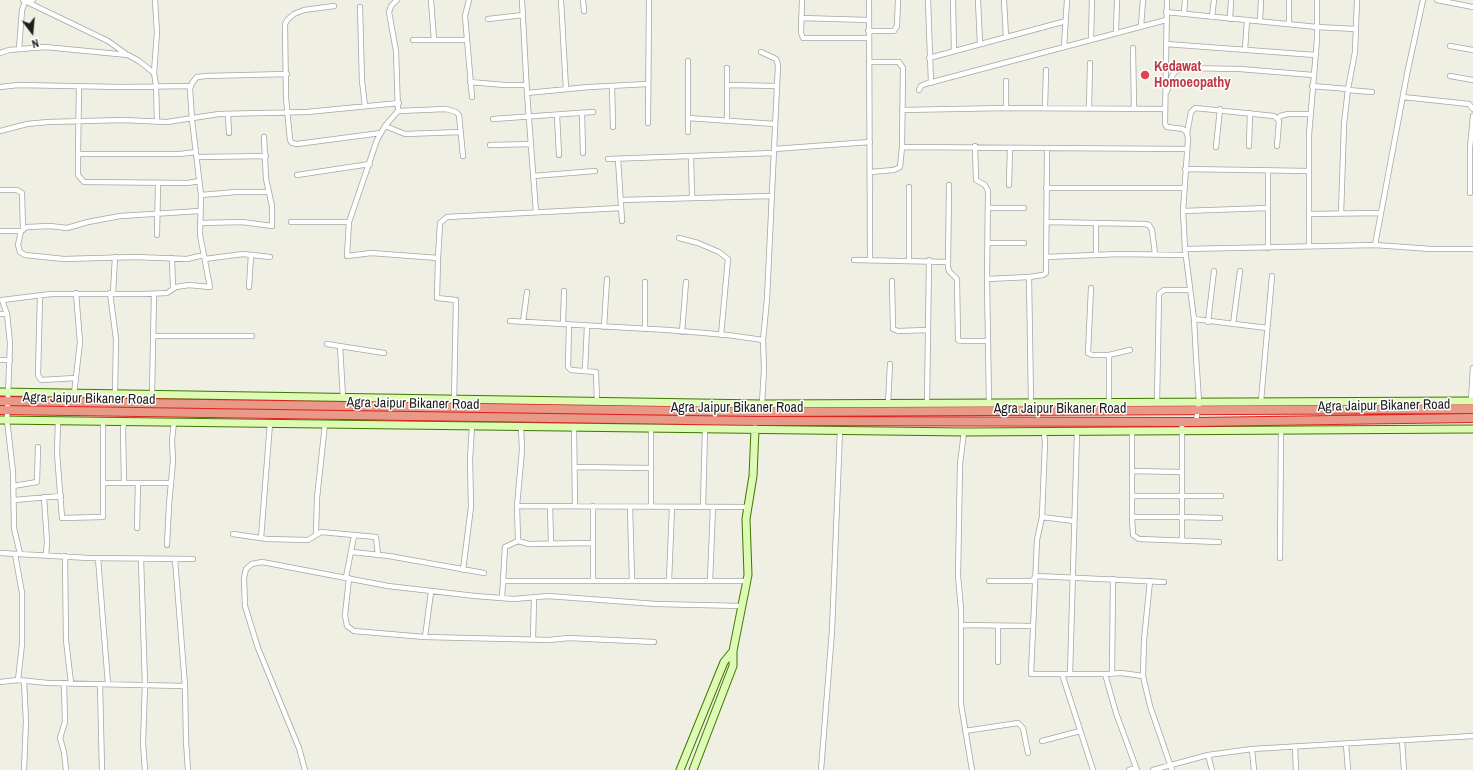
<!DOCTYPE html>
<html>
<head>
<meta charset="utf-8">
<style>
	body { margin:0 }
	#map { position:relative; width:1473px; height:770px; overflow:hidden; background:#efefe3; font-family:"Archivo Narrow",sans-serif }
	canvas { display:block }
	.north { position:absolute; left:12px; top:12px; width:40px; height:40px; -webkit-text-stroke:3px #fff; paint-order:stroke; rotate:164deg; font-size:11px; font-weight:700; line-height:16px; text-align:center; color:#1e1e1e }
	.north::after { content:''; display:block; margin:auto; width:14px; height:18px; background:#1e1e1e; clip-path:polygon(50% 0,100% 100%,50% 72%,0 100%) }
</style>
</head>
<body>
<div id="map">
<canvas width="1473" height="770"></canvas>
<div class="north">N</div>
</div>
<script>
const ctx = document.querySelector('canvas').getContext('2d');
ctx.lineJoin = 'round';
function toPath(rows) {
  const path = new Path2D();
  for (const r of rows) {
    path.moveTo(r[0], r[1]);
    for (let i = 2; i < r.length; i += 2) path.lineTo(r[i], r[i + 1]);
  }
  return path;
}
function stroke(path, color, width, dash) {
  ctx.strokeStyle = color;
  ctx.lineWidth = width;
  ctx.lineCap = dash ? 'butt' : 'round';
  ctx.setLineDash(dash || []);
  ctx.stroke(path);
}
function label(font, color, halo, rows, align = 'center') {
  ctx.font = font + ' "Archivo Narrow",sans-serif';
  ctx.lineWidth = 3;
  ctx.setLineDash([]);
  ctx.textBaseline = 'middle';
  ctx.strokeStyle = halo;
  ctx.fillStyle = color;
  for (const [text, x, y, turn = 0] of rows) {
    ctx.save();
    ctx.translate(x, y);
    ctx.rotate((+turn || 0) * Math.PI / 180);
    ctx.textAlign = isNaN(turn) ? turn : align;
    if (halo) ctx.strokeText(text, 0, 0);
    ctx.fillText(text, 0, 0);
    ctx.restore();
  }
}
const street = toPath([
	[23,0,108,41,126,54],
	[397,0,391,6,389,12,396,51,398,111,385,126,377,140,349,222,347,256,371,253,438,258,437,298,456,300,454,401],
	[431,0,434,40],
	[469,0,465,16,472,97],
	[522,0,527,93,536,212],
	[561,0,566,89],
	[583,0,584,11],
	[802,0,801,33,803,38,868,38],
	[869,0,870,260],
	[928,0,931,83],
	[953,0,954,51],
	[978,0,980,44],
	[1004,0,1006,37],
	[1167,0,1165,124,1167,127,1183,129,1187,133,1188,139,1183,211,1185,249],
	[1437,0,1473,7],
	[334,6,304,10,294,14,288,19,285,24,286,98,290,140,292,143,297,144,381,133],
	[360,7,362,81,365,106],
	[1166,12,1317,27,1356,29],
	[1184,14,1185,0],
	[1212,17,1214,0],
	[801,18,868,20],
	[488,19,523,15],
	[1230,19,1231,0],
	[1260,21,1261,0],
	[1289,23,1289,0],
	[1141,26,1143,0],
	[868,31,894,31,897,26,898,0],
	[1116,32,1117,0],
	[1091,39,1092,0],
	[413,40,467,40],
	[1166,44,1315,55],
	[1450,46,1473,50],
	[1064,47,1067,0],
	[1133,48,1134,108],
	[19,49,22,10,25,2,33,0],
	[1245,50,1247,20],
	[761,52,776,59,778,65,767,299,763,340,764,369,762,404],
	[0,53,9,50,45,47,128,55,139,61,154,73,156,85,157,121],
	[929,58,1066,21],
	[688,61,688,132],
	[869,62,899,62,903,68,902,147,900,167,894,170,870,172],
	[727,68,727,121],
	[154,73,157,32,155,0],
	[1450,76,1473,80],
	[470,82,505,85,526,85],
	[727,85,777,86],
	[79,86,78,154,180,154,196,152],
	[612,86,613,127],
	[1312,86,1348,89,1355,52,1357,0],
	[0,87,18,85,121,87,191,86],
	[919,90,921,86,925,84,1166,20],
	[1348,90,1372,92],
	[1167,91,1172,76,1176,71,1183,68,1240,69,1313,75],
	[527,93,589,87,648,84],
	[1403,97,1469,104,1473,109],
	[1006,108,1006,81],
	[1045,108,1046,70],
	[1089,109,1090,63],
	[902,110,1006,108,1165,109],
	[398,111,446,109,456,112,459,115,463,156],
	[582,113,583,153],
	[228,114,229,133],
	[557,115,559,155],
	[688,118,775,124],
	[493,119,593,112],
	[1278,119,1280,116,1288,114,1310,114],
	[648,123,649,0],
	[385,126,405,134,461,132],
	[0,131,27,124,48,122,123,120,167,122,219,114,307,112,399,103],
	[1187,133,1191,112,1195,108,1274,116,1279,121,1277,146],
	[490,145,531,144],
	[975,146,976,180,985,185,988,191,987,279,989,404],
	[1249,146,1250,113],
	[902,147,1187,149],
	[1216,147,1220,109],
	[774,149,870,142],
	[78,154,78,175,84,182,188,183,199,181],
	[197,157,266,156],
	[691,157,692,198],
	[608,159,774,153],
	[618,159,622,221],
	[1185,169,1309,171],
	[297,175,370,164],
	[533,176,595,171],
	[949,185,948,267,949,271,957,279,958,340,961,341,988,341],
	[1009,185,1010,148],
	[909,187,909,260],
	[1046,188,1185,188],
	[0,190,17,190,22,193,23,230],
	[1470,193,1470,148,1473,116],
	[201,195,236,192,269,192],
	[621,200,771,196],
	[988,208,1024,208],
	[200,211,120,216,88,222,67,228,50,226,27,227,21,231,18,245,20,252,25,255,64,259,135,257,187,259,204,255],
	[1183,211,1268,208],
	[1309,214,1380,213],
	[1341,214,1344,124,1348,89],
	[291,222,349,222],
	[1047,222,1145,224,1149,225,1152,230,1155,254],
	[200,223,242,222,272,226,272,206,266,179,264,137],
	[1096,223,1096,254],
	[0,231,21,231],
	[157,235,158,183],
	[679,238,698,243,719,252,728,259,721,335],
	[988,243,1024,243],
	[1375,245,1407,74,1423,0],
	[1309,246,1309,135,1317,39,1317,0],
	[1268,248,1268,171],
	[1046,257,1120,254,1185,255],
	[172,258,173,288],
	[438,258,440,223,447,217,621,208],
	[205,259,243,254,270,257],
	[854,260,948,262],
	[1029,277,1031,403],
	[987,279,1029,277,1043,275,1046,273,1047,148],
	[892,281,893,329,898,331,928,330],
	[249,287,251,255],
	[1091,288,1088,353,1092,355,1109,355,1130,350],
	[110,293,116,339,115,394],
	[113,293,115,257],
	[40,295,38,375,41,380,76,378],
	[0,314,7,314],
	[1194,319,1267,328],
	[510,321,668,330,728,335,763,340],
	[523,322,527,292],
	[1208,322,1214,271],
	[563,324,564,291],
	[1233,324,1240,271],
	[569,325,568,367,571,370,596,372,597,402],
	[604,327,607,279],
	[645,329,645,282],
	[682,332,686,282],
	[153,336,252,336],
	[327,344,384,353],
	[340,346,343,398],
	[0,360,10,360],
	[585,370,587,326],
	[74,394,80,342,76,293],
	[152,395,154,294],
	[1261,401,1272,276],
	[1471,401,1473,368],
	[1157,402,1159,294,1164,290,1190,290],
	[1109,403,1109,355],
	[888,404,890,364],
	[927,404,929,260],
	[58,421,57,453,62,518,103,517,103,421],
	[1196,422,1199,402,1196,356,1194,319,1185,249,1375,245,1431,249,1473,249],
	[574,427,575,506],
	[964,432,960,464,958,576,961,609,961,704,972,770],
	[1044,432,1045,443,1042,517,1037,540,1031,674,1070,674],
	[1077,432,1070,674,1105,674,1116,713,1137,770],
	[1132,432,1132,517,1182,517,1182,422],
	[575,467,651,468],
	[1132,471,1181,472],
	[103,483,170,483],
	[124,483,123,430,124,422],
	[13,486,37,482,38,447],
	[1132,496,1221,496],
	[44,497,47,542,46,555],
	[14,500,61,496],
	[517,506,748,507],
	[550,506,551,543],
	[593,506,593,580],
	[630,507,632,580],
	[651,507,651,428],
	[703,507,705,429],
	[1042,517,1074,521],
	[1132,517,1133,535,1139,539,1219,542],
	[137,528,138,483],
	[233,534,267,539,308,540,321,532,376,537,378,555],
	[316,534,317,498,325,424],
	[261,538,270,423],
	[1182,540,1182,517,1220,518],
	[518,541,529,544,592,543],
	[167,545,169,505,173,461,172,440,174,422],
	[352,552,389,556,484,573],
	[0,553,89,558,193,559],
	[15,554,22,593,22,644,18,680],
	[20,554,14,528,13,472,7,420,10,343,7,314,2,300,51,294,144,294,167,293,176,287,189,285,210,287,200,235,201,195,192,120,190,89,192,83,197,77,206,76,287,74],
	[65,556,66,640,71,683],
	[98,558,108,684],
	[1280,558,1281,431],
	[141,559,145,685,143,743,145,770],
	[175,559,185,686,186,741,188,770],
	[463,570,471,507,470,460,472,426],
	[346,577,354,536],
	[349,578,345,615,347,626,354,631,425,637,549,640,569,638,654,642],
	[503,581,746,581],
	[669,581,672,507],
	[710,581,713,507],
	[989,581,1032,581,1036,576,1164,582],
	[502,598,505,547,518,541,517,506,522,450,521,426],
	[961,625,1033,626],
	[998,626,998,662],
	[425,637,431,592],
	[533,639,534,598],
	[1062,674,1093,770],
	[1105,674,1121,673,1143,676,1150,706,1172,770],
	[1112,674,1113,579],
	[1143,676,1144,640,1150,581],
	[24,681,26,721,24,770],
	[0,682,18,680,48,683,185,686],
	[64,683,65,722,60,738,64,752,66,770],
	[100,684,102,770],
	[965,731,1018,723,1023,728,1028,753],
	[1402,740,1404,770],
	[1042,741,1080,731],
	[1346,744,1348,770],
	[1295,747,1296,770],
	[1252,749,1254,770],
	[1208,755,1212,770],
	[305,770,299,748,258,648,245,606,244,578,246,569,252,564,262,562,388,586,475,596,514,599,548,596,656,604,741,606],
	[821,770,832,631,840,430],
	[1129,770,1136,768],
	[1153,770,1208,755,1252,749,1473,736]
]);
const secondary = toPath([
	[0,392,762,404,1473,401],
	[0,420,964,432,1473,429],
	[680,770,724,662,733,651],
	[693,770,733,666,733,651,748,575,746,519,753,476,755,429]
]);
const highway = toPath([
	[0,401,761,412,1473,409],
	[0,410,755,421,1196,422,1473,418]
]);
const markers = [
	[1145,75,5,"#e0444e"]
];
const healthNames = [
	["Kedawat",1154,67],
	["Homoeopathy",1154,83]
];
const streetNames = [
	["Agra Jaipur Bikaner Road",89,399,1],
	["Agra Jaipur Bikaner Road",413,404,1],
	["Agra Jaipur Bikaner Road",1384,406,-1],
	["Agra Jaipur Bikaner Road",737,408],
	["Agra Jaipur Bikaner Road",1060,409]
];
stroke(street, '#a5a5a5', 6);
stroke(secondary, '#407702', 9);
stroke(highway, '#de231f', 10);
stroke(street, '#fff', 4.5);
stroke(secondary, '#defbb5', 7);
stroke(highway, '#e99988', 8);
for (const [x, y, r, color] of markers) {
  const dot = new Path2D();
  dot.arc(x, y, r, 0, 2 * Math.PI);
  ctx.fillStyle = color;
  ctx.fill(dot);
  stroke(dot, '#fff', 1.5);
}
label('bold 14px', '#be3a42', '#fff', healthNames, 'left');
label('14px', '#1e1e1e', '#fff', streetNames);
</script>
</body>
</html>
